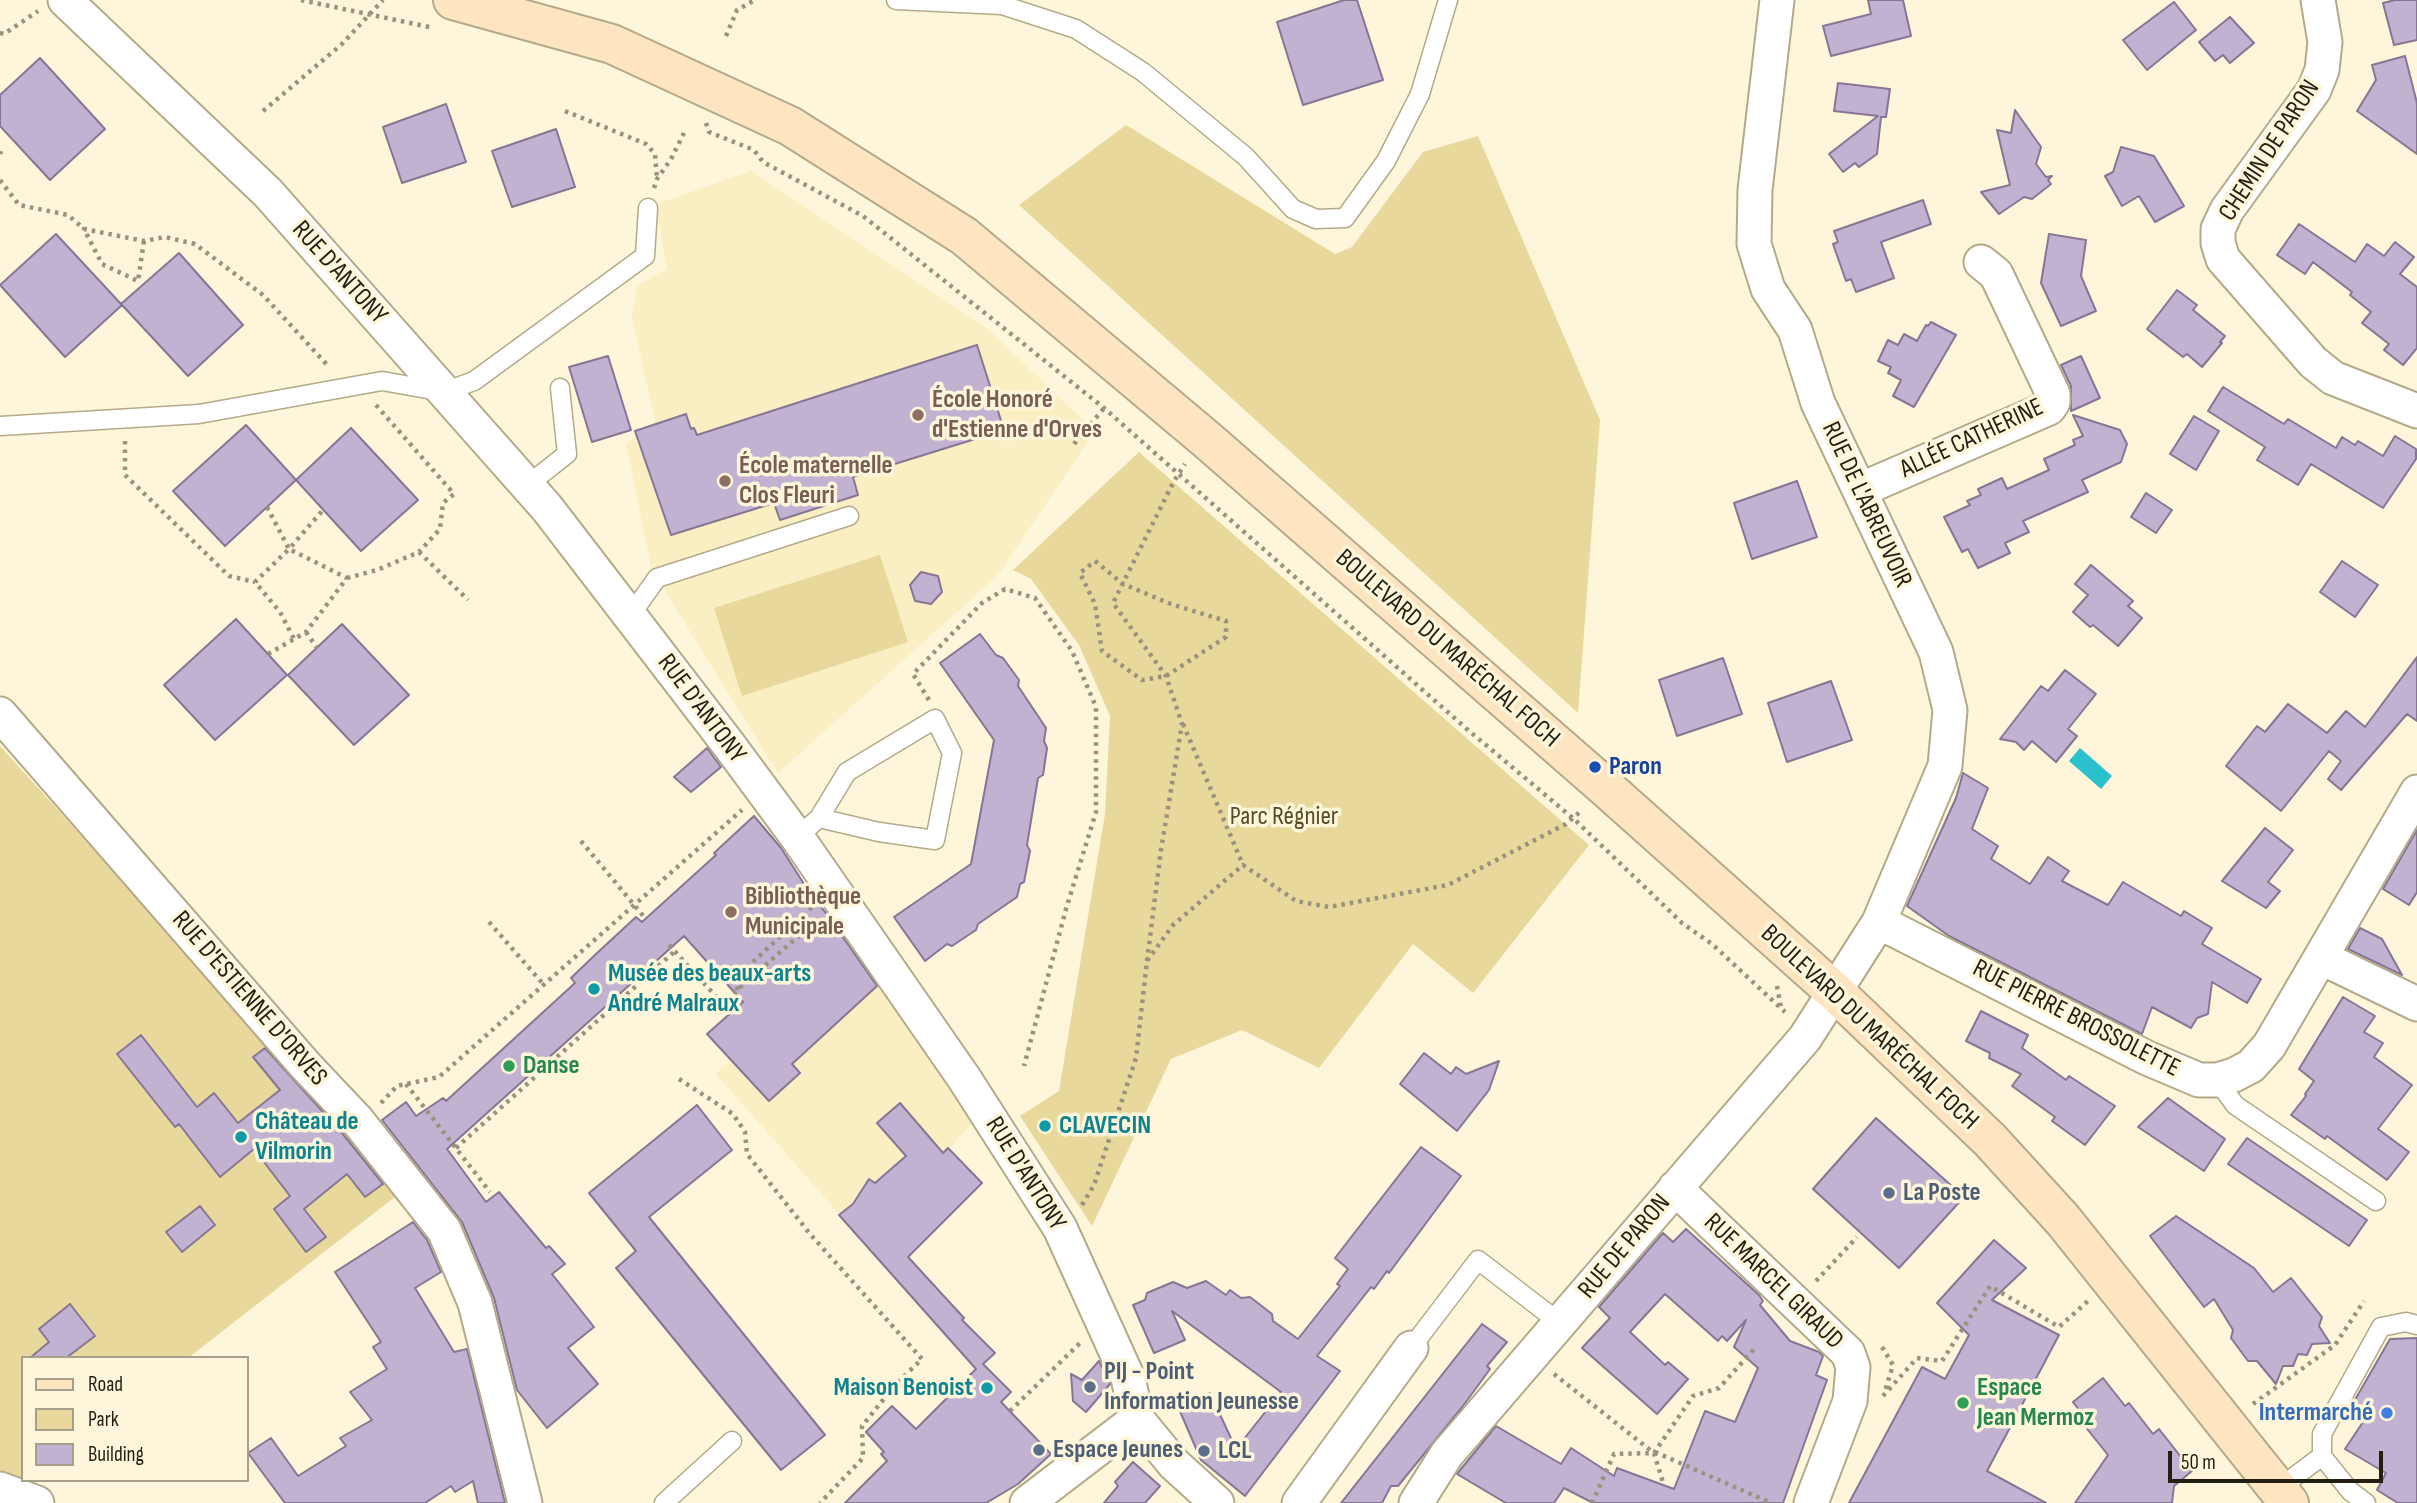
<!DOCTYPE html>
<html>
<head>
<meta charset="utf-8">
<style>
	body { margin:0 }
	#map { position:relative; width:2417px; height:1503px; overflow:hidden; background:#fef6da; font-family:"Sofia Sans Condensed",sans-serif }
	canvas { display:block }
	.legend { position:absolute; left:21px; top:1356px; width:228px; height:126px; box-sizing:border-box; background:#fef6da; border:2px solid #a6a08a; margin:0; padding:9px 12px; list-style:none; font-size:21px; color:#231f12 }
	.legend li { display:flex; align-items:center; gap:14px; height:35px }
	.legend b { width:35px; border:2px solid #a6a08a }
	.scale { position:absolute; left:2168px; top:1451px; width:215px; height:32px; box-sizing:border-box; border:4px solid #231f12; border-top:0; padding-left:9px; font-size:21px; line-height:24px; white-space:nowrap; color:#231f12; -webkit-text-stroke:5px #fef6da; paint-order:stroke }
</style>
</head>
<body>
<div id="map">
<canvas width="2417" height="1503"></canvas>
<ul class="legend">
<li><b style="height:9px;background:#fee5c2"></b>Road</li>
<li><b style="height:19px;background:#e9d89c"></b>Park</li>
<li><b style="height:19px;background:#c2b2d1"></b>Building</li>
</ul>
<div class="scale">50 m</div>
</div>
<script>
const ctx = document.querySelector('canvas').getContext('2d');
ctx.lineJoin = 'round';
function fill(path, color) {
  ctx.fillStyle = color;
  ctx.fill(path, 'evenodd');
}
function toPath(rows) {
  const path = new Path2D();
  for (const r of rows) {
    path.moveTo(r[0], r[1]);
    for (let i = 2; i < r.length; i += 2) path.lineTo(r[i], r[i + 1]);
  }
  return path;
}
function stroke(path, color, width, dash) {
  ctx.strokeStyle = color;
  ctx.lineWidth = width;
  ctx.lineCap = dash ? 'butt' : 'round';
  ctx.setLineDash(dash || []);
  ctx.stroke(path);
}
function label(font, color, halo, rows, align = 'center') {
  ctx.font = font + ' "Sofia Sans Condensed",sans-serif';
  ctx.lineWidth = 7;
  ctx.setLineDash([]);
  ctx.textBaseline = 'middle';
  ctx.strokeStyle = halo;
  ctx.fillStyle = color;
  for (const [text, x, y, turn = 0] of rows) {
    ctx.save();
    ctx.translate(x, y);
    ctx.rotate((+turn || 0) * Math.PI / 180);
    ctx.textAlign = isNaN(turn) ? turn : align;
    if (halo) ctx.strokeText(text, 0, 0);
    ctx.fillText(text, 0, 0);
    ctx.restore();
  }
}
const built = toPath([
	[751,171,989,330,1095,431,998,575,778,773,657,578,652,573,626,444,655,421,632,318,637,286,667,269,656,204],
	[852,948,973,1123,862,1240,716,1074]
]);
const green = toPath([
	[1126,125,1335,254,1352,247,1423,152,1478,136,1600,420,1578,713,1019,205],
	[1139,452,1589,845,1473,993,1413,944,1319,1068,1242,1030,1171,1059,1092,1226,1020,1116,1059,1091,1105,814,1110,716,1079,645,1031,579,1013,570],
	[880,555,908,642,742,696,714,608],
	[0,746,225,994,400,1193,188,1358,23,1358,23,1480,32,1480,28,1483,0,1473]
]);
const water = toPath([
	[2080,748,2112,776,2101,789,2069,761]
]);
const building = toPath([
	[1344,0,1357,0,1383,80,1303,105,1277,22,1344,0],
	[1868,0,1903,0,1911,36,1831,56,1823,26,1871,14,1868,0],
	[2395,0,2417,0,2417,40,2394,45,2383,3,2395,0],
	[2174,2,2196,30,2147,70,2123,40,2174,2],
	[2230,17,2254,43,2230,63,2223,55,2215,61,2199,42,2230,17],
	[2405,56,2417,103,2417,154,2357,111,2376,80,2372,65,2405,56],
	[40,58,105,129,50,180,0,126,0,95,40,58],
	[1838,83,1890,89,1886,117,1881,117,1877,154,1859,167,1855,163,1843,172,1829,154,1878,116,1834,111,1838,83],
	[446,104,466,162,402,183,383,127,446,104],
	[2015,110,2041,147,2036,164,2046,177,2052,176,2048,180,2051,184,2032,199,2024,197,1999,214,1981,192,2010,185,1997,130,2011,133,2015,110],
	[556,129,575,187,512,207,492,151,556,129],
	[2121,147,2154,156,2184,206,2155,222,2139,196,2122,206,2105,176,2113,172,2121,147],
	[1923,200,1931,224,1881,242,1894,278,1856,292,1851,279,1846,281,1833,244,1838,242,1834,231,1923,200],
	[2299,224,2355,262,2367,244,2384,256,2395,242,2414,257,2400,274,2417,287,2417,348,2403,365,2384,350,2389,344,2362,323,2371,312,2350,295,2352,292,2313,262,2305,274,2277,255,2299,224],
	[56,234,121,304,179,253,243,325,188,376,122,305,65,357,0,285,56,234],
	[2049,234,2086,240,2081,276,2096,311,2061,326,2041,283,2049,234],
	[2177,290,2197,305,2193,310,2225,336,2220,342,2222,343,2202,367,2187,354,2183,357,2147,329,2177,290],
	[1931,322,1956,335,1914,407,1893,396,1901,380,1888,373,1891,367,1878,361,1888,340,1898,345,1904,334,1917,341,1926,325,1928,326,1931,322],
	[977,345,1004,430,853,477,858,495,780,520,774,503,671,535,635,431,686,414,691,429,694,428,697,435,977,345],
	[608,356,631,430,592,442,569,367,608,356],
	[2081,356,2100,398,2071,411,2071,386,2061,365,2081,356],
	[2223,387,2284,424,2288,419,2336,448,2342,437,2355,445,2358,441,2383,456,2395,436,2416,449,2416,459,2383,508,2311,464,2298,485,2257,460,2265,447,2208,411,2223,387],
	[2073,415,2120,430,2127,444,2121,462,2082,480,2088,492,2023,521,2029,532,2005,543,2010,553,1978,568,1968,549,1962,552,1944,517,1970,505,1967,501,1981,495,1978,489,2002,478,2007,489,2049,470,2044,459,2075,445,2073,440,2083,436,2073,415],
	[2194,416,2219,431,2196,470,2170,454,2194,416],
	[246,425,296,480,225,546,173,491,246,425],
	[351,428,418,500,361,551,296,480,351,428],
	[1797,481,1817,537,1752,559,1734,503,1797,481],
	[2146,493,2172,510,2156,533,2131,517,2146,493],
	[2342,561,2378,585,2355,617,2320,592,2342,561],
	[2091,565,2133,601,2128,606,2142,618,2118,646,2093,625,2090,627,2073,612,2088,595,2075,584,2091,565],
	[921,572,938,576,942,592,931,604,915,601,910,585,921,572],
	[236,619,287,675,215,740,164,685,236,619],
	[342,624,409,695,354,745,288,675,342,624],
	[980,634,996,655,1003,658,1019,680,1018,686,1046,728,1044,741,1047,748,1043,775,1038,778,1027,845,1030,851,1024,882,1020,884,1017,897,978,924,976,930,952,946,947,944,925,961,894,917,971,864,994,740,940,663,980,634],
	[2417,657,2417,721,2407,714,2341,790,2328,779,2341,761,2329,751,2281,811,2226,766,2257,726,2265,732,2288,704,2327,733,2346,711,2365,727,2417,657],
	[1723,658,1742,714,1677,736,1659,680,1723,658],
	[2065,670,2096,694,2068,729,2077,736,2056,762,2032,741,2024,750,2016,742,2000,739,2041,686,2048,691,2065,670],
	[1831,681,1852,740,1787,762,1768,703,1831,681],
	[707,748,721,767,691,792,674,777,707,748],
	[1963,773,1988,788,1972,829,1998,846,1991,859,2030,884,2048,857,2069,871,2062,881,2108,905,2123,882,2181,916,2184,911,2212,928,2202,944,2261,979,2247,1003,2212,982,2208,1014,2197,1018,2191,1028,2152,1007,2142,1034,1949,936,1907,906,1956,798,1963,773],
	[754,816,781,848,813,898,826,913,877,986,792,1064,800,1073,769,1101,707,1034,743,1002,684,936,447,1149,486,1202,499,1192,546,1248,549,1246,565,1264,552,1274,594,1327,568,1348,598,1384,547,1428,517,1390,494,1298,462,1222,382,1120,406,1102,416,1116,443,1098,446,1101,575,983,571,978,596,954,636,917,642,922,716,855,714,853,754,816],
	[2265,828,2293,850,2268,882,2280,891,2266,908,2222,881,2265,828],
	[2417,830,2417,892,2409,905,2383,889,2417,830],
	[2360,928,2382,939,2402,975,2348,949,2360,928],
	[2343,997,2375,1016,2364,1032,2383,1043,2374,1057,2412,1085,2378,1129,2409,1152,2387,1180,2327,1136,2325,1139,2291,1115,2306,1096,2305,1094,2314,1081,2299,1069,2343,997],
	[1981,1011,2028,1035,2022,1048,2066,1080,2069,1076,2115,1106,2085,1145,2052,1121,2055,1117,2012,1086,2021,1074,1989,1058,1990,1053,1966,1041,1981,1011],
	[141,1035,197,1107,214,1093,238,1123,280,1090,253,1057,265,1048,342,1133,383,1184,365,1197,347,1174,304,1209,326,1237,306,1252,274,1209,290,1196,254,1149,220,1177,179,1124,175,1127,117,1054,141,1035],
	[1424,1053,1451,1074,1456,1067,1466,1074,1499,1061,1489,1090,1457,1131,1400,1084,1424,1053],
	[2168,1098,2225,1139,2204,1171,2138,1127,2168,1098],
	[900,1103,943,1153,948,1148,982,1183,908,1257,964,1318,962,1320,995,1353,983,1364,1011,1392,1001,1402,1051,1454,1018,1484,986,1503,845,1503,887,1461,881,1454,884,1452,866,1432,892,1406,916,1429,976,1369,839,1215,853,1204,869,1179,875,1183,906,1156,877,1123,900,1103],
	[697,1105,732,1150,649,1217,825,1435,781,1470,616,1268,636,1251,589,1193,697,1105],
	[1876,1118,1964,1197,1899,1268,1813,1189,1876,1118],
	[2247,1138,2367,1220,2349,1246,2228,1164,2247,1138],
	[1421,1147,1461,1176,1389,1273,1387,1271,1374,1289,1371,1287,1317,1356,1340,1371,1245,1496,1201,1460,1179,1409,1210,1393,1236,1449,1281,1392,1172,1311,1185,1340,1154,1353,1133,1305,1145,1300,1147,1293,1173,1282,1187,1288,1206,1281,1226,1295,1230,1290,1241,1298,1250,1297,1272,1314,1273,1321,1298,1339,1340,1286,1337,1284,1348,1269,1335,1258,1421,1147],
	[200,1206,215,1225,182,1252,166,1232,200,1206],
	[2176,1216,2254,1268,2273,1292,2291,1278,2322,1317,2319,1326,2330,1343,2312,1344,2307,1355,2298,1354,2293,1366,2283,1366,2276,1384,2257,1361,2248,1361,2231,1338,2233,1330,2214,1299,2204,1307,2150,1236,2176,1216],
	[413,1222,427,1240,441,1272,415,1288,454,1352,467,1349,505,1503,478,1503,473,1481,455,1492,451,1486,425,1503,285,1503,248,1453,271,1438,298,1476,346,1446,340,1438,372,1420,350,1392,387,1369,373,1347,381,1342,335,1272,413,1222],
	[1686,1229,1759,1295,1763,1301,1760,1305,1790,1341,1819,1352,1823,1356,1816,1375,1827,1380,1783,1503,1593,1503,1564,1488,1554,1503,1506,1503,1457,1474,1496,1426,1561,1464,1571,1448,1614,1476,1617,1468,1674,1489,1705,1411,1735,1422,1758,1368,1734,1347,1746,1320,1727,1341,1722,1336,1718,1341,1665,1294,1630,1332,1665,1365,1668,1362,1688,1379,1657,1414,1582,1348,1610,1318,1599,1307,1663,1233,1673,1242,1686,1229],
	[1994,1240,2026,1268,1992,1300,2059,1335,1987,1471,2046,1503,1849,1503,1922,1367,1945,1379,1969,1335,1937,1303,1994,1240],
	[70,1304,95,1336,66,1358,30,1358,49,1342,39,1329,70,1304],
	[1482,1324,1507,1342,1487,1366,1490,1369,1463,1406,1398,1486,1391,1486,1382,1503,1341,1503,1482,1324],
	[2417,1338,2417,1503,2398,1503,2377,1490,2386,1473,2345,1449,2363,1422,2352,1405,2390,1339,2417,1338],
	[1099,1361,1110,1384,1086,1412,1073,1401,1071,1374,1082,1380,1099,1361],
	[2103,1378,2125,1406,2129,1403,2153,1434,2159,1429,2192,1471,2174,1486,2172,1503,2075,1503,2108,1455,2084,1425,2088,1422,2073,1402,2103,1378],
	[1133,1462,1160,1486,1145,1503,1104,1503,1118,1486,1115,1482,1133,1462]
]);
const path = toPath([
	[301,0,434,28],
	[0,33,4,34,38,11],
	[726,36,737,10,755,0],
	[263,111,341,45,383,0],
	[565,111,646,144,655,154,657,179],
	[706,123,709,132,754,150,763,162,863,216,1104,408,1468,730,1574,819,1682,923,1712,944,1785,1012],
	[0,154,1,151],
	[0,180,19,205,68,215,84,229],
	[654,188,657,179,671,159,685,131],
	[144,241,138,281,102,264,84,229,144,241,165,237,195,244,263,295,329,367],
	[376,405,454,494,443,503,440,529,419,552],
	[125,441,125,475,229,576,255,582],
	[1074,444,1105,407],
	[267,507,289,549,323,510],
	[1095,561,1123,584,1171,604,1226,621,1226,637,1166,676,1142,680,1102,651,1095,604,1080,573,1095,561],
	[347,578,377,570,419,552,468,600],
	[306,632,317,648],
	[268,654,306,632,347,578,289,549,255,582,280,612,294,639],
	[929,700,913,674,982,603,1005,589,1035,598,1072,651,1096,707,1096,812,1066,909,1024,1066],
	[1183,724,1243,865],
	[581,841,645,918],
	[489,922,544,985],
	[669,945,722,1003,817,920],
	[1147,961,1161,850,1182,724,1166,676,1113,603,1174,481,1185,464],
	[1777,986,1781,1008],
	[737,990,740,974,812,907],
	[679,1079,733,1114,745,1132,747,1154,810,1234,922,1359,895,1385,862,1426,863,1458,820,1503],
	[406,1084,490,1192],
	[381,1103,397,1086,439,1077,742,810],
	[456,1148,675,951],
	[1082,1205,1094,1185,1136,1058,1147,961,1173,925,1243,865,1296,901,1329,907,1448,885,1566,824,1582,810],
	[1816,1281,1857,1237],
	[1882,1347,1893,1365,1885,1391],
	[1554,1374,1654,1453,1664,1486],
	[1883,1396,1917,1358,1942,1361,1990,1286,2059,1327,2088,1301],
	[2253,1404,2335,1345,2364,1301],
	[1010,1411,1080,1343],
	[1655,1452,1771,1503],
	[1592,1503,1614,1454,1654,1453,1693,1396,1719,1388,1756,1347]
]);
const lane = toPath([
	[896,0,1002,5,1076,29,1143,72,1246,157,1293,209,1316,219,1345,218,1386,161,1420,94,1448,0],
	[0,426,199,414,382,381,444,392,474,381,645,256,648,208],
	[531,491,539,476,567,454,560,388],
	[630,616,657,578,849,516],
	[797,837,819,818,847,772,935,719,952,753,935,840,879,832,819,818],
	[2217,1080,2235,1105,2376,1201],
	[1411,1348,1478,1260,1560,1323],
	[2322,1456,2350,1491,2366,1503],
	[2278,1489,2322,1456,2322,1434,2381,1327,2406,1322,2417,1325],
	[664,1503,732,1441]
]);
const street = toPath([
	[65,0,268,193,547,508,729,745,797,837,964,1078,1060,1228,1128,1378,1137,1419,1174,1464,1217,1503],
	[2318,0,2325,42,2322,70,2314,90,2227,210,2218,229,2218,243,2223,259,2313,362,2333,378,2417,411],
	[1860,490,2049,408,2053,402,2053,394,1996,274,1981,262],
	[0,714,305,1065,357,1120,444,1230,475,1303,525,1503],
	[1879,922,2147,1058,2199,1080,2217,1080,2234,1075,2251,1066,2269,1046,2417,792],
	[2322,958,2417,1004],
	[1675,1188,1848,1353,1853,1367,1850,1401,1811,1503],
	[0,1489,37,1503],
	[1027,1503,1137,1419],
	[1299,1503,1411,1348],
	[1416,1503,1447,1454,1805,1038,1879,922,1945,766,1950,710,1936,652,1818,403,1795,330,1768,289,1754,244,1755,190,1777,0]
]);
const secondary = toPath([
	[453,0,612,44,790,126,964,236,1206,439,1604,786,1835,992,1990,1140,2063,1220,2289,1503]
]);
const markers = [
	[918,415,7,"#8d6e63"],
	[725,481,7,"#8d6e63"],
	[1595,767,7,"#1a4fb4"],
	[731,912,7,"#8d6e63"],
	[594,989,7,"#0f9aa8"],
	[509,1066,7,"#2e9e5b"],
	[1045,1126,7,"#0f9aa8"],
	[241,1137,7,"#0f9aa8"],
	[1889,1193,7,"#5c6f8a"],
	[1090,1387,7,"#5c6f8a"],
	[987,1388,7,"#0f9aa8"],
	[1963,1403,7,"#2e9e5b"],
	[2387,1413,7,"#3f7fe0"],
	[1039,1450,7,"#5c6f8a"],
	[1204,1451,7,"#5c6f8a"]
];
const streetNames = [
	["CHEMIN DE PARON",2270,151,-57],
	["RUE D'ANTONY",339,273,48],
	["ALLÉE CATHERINE",1972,439,-25],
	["RUE DE L'ABREUVOIR",1866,505,65],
	["BOULEVARD DU MARÉCHAL FOCH",1447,649,41],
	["RUE D'ANTONY",701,709,53],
	["RUE D'ESTIENNE D'ORVES",249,999,49],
	["RUE PIERRE BROSSOLETTE",2076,1019,27],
	["BOULEVARD DU MARÉCHAL FOCH",1869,1028,43],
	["RUE D'ANTONY",1025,1174,58],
	["RUE DE PARON",1625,1247,-50],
	["RUE MARCEL GIRAUD",1773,1282,44]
];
const educationNames = [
	["École Honoré",932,400],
	["d'Estienne d'Orves",932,430],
	["École maternelle",739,466],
	["Clos Fleuri",739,496],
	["Bibliothèque",745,897],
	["Municipale",745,927]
];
const transitNames = [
	["Paron",1609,767]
];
const parkNames = [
	["Parc Régnier",1284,817]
];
const cultureNames = [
	["Musée des beaux-arts",608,974],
	["André Malraux",608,1004],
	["Château de",255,1122],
	["Vilmorin",255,1152],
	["CLAVECIN",1059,1126],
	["Maison Benoist",973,1388,"right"]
];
const leisureNames = [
	["Danse",523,1066],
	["Espace",1977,1388],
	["Jean Mermoz",1977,1418]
];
const serviceNames = [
	["La Poste",1903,1193],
	["PIJ - Point",1104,1372],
	["Information Jeunesse",1104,1402],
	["Espace Jeunes",1053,1450],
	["LCL",1218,1451]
];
const shopNames = [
	["Intermarché",2373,1413]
];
fill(built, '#faeec3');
fill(green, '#e9d89c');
fill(water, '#2ac1cc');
fill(building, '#c2b2d1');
stroke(building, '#867694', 2);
stroke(lane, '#b4aa89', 21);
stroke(street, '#b4aa89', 37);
stroke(secondary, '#b4aa89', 42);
stroke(path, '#99937e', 4.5, [3.5, 5]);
stroke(lane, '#fff', 18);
stroke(street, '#fff', 33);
stroke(secondary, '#fee5c2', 38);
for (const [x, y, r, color] of markers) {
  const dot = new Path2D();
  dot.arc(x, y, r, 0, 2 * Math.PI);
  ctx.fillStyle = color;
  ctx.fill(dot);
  stroke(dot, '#fef6da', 2.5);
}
label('26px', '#231f12', '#fef6da', streetNames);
label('bold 26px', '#785e54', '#fef6da', educationNames, 'left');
label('bold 26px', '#164399', '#fef6da', transitNames, 'left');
label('26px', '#584c24', '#fef6da', parkNames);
label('bold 26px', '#0d838f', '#fef6da', cultureNames, 'left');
label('bold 26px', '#27864d', '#fef6da', leisureNames, 'left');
label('bold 26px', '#4e5e75', '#fef6da', serviceNames, 'left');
label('bold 26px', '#366cbe', '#fef6da', shopNames, 'right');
</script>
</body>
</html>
